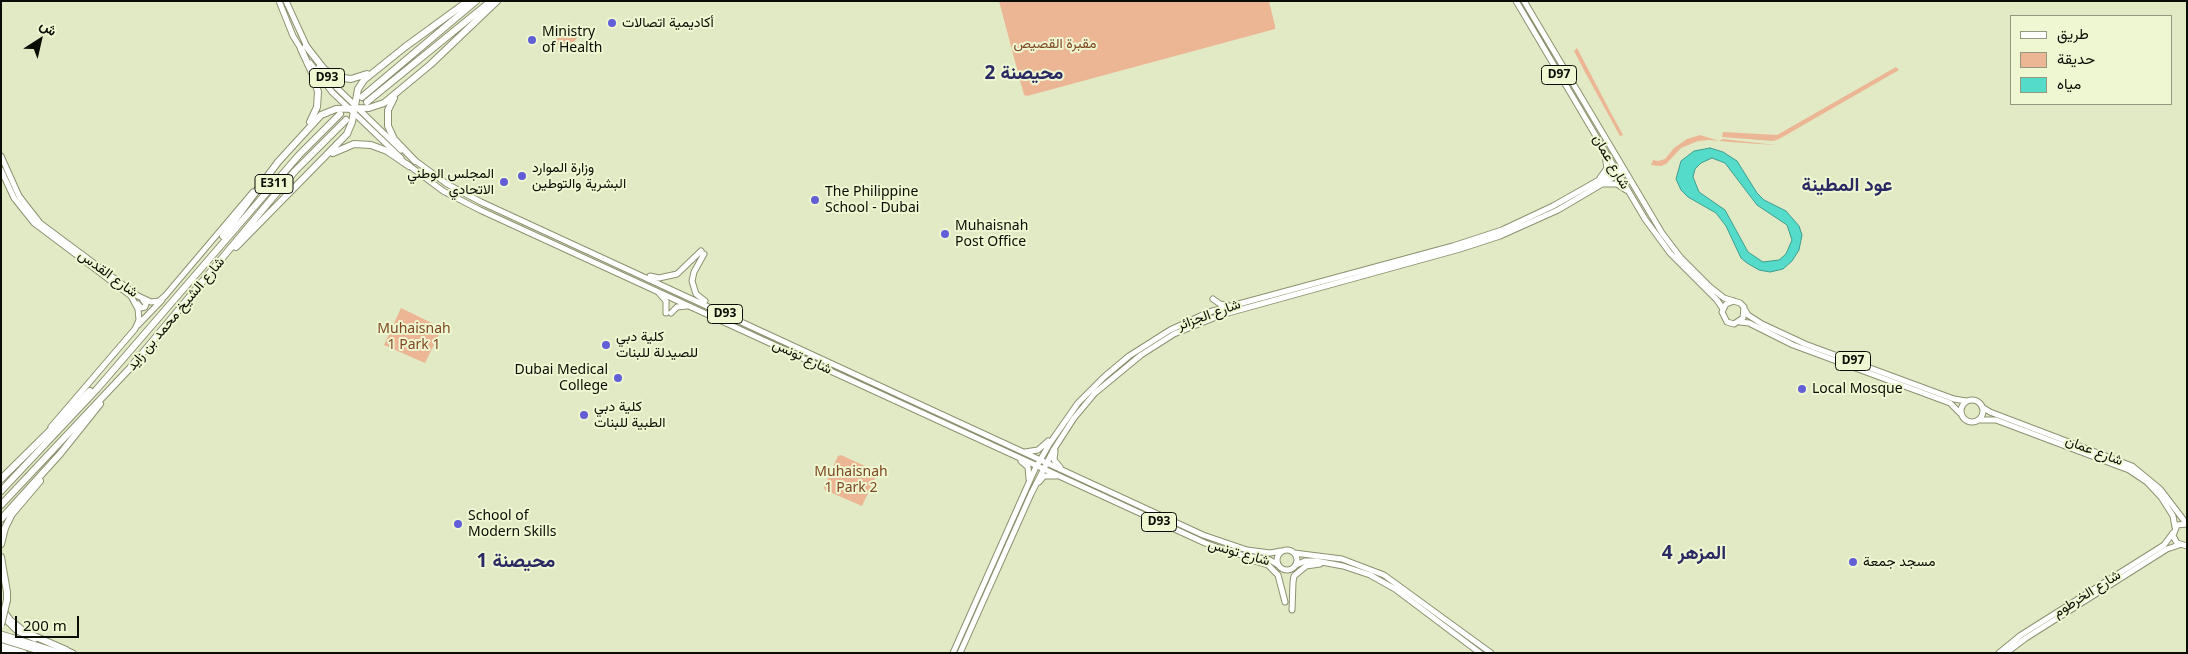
<!DOCTYPE html>
<html>
<head>
<meta charset="utf-8">
<style>
	body { margin:0 }
	#map { position:relative; width:2188px; height:654px; overflow:hidden; background:#e1eac5; font-family:"Noto Sans",Vazirmatn,sans-serif }
	canvas { display:block }
	.frame { position:absolute; inset:0; border:2px solid #0a0d03; pointer-events:none }
	.legend { position:absolute; left:2010px; top:15px; width:162px; height:90px; box-sizing:border-box; background:#eef7d2; border:1px solid #93997f; margin:0; padding:6px 9px; list-style:none; font-size:15px; color:#0a0d03 }
	.legend li { display:flex; align-items:center; gap:10px; height:25px }
	.legend b { width:25px; border:1px solid #93997f }
	.north { position:absolute; left:15px; top:15px; width:50px; height:50px; -webkit-text-stroke:4px #eef7d2; paint-order:stroke; rotate:35deg; font-size:14px; font-weight:700; line-height:20px; text-align:center; color:#0a0d03 }
	.north::after { content:''; display:block; margin:auto; width:18px; height:22px; background:#0a0d03; clip-path:polygon(50% 0,100% 100%,50% 72%,0 100%) }
	.scale { position:absolute; left:15px; top:616px; width:64px; height:22px; box-sizing:border-box; border:2px solid #0a0d03; border-top:0; padding-left:6px; font-size:15px; line-height:18px; white-space:nowrap; color:#0a0d03; -webkit-text-stroke:4px #eef7d2; paint-order:stroke }
</style>
</head>
<body>
<div id="map">
<canvas width="2188" height="654"></canvas>
<div class="frame"></div>
<ul class="legend">
<li><b style="height:6px;background:#fff"></b>طريق</li>
<li><b style="height:14px;background:#ecb593"></b>حديقة</li>
<li><b style="height:14px;background:#55dbc9"></b>مياه</li>
</ul>
<div class="north">ش</div>
<div class="scale">200 m</div>
</div>
<script>
const ctx = document.querySelector('canvas').getContext('2d');
ctx.lineJoin = 'round';
function fill(path, color) {
  ctx.fillStyle = color;
  ctx.fill(path, 'evenodd');
}
function toPath(rows) {
  const path = new Path2D();
  for (const r of rows) {
    if (r.length === 3) {
      path.moveTo(r[0] + r[2], r[1]);
      path.arc(r[0], r[1], r[2], 0, 2 * Math.PI);
      continue;
    }
    path.moveTo(r[0], r[1]);
    for (let i = 2; i < r.length; i += 2) path.lineTo(r[i], r[i + 1]);
  }
  return path;
}
function stroke(path, color, width, dash) {
  ctx.strokeStyle = color;
  ctx.lineWidth = width;
  ctx.lineCap = dash ? 'butt' : 'round';
  ctx.setLineDash(dash || []);
  ctx.stroke(path);
}
function label(font, color, halo, rows, align = 'center') {
  ctx.font = font + ' "Noto Sans",Vazirmatn,sans-serif';
  ctx.lineWidth = 4;
  ctx.setLineDash([]);
  ctx.textBaseline = 'middle';
  ctx.strokeStyle = halo;
  ctx.fillStyle = color;
  for (const [text, x, y, turn = 0] of rows) {
    ctx.save();
    ctx.translate(x, y);
    ctx.rotate((+turn || 0) * Math.PI / 180);
    ctx.textAlign = isNaN(turn) ? turn : align;
    if (halo) ctx.strokeText(text, 0, 0);
    ctx.fillText(text, 0, 0);
    ctx.restore();
  }
}
const green = toPath([
	[999,1,1269,1,1275,26,1275,29,1027,96,1024,95],
	[567,30,573,31,577,36,576,40,565,48,554,43,545,51,544,49],
	[1577,48,1611,113,1623,135,1620,136,1585,72,1574,51],
	[1896,67,1899,70,1779,139,1773,141,1722,137,1723,132,1777,135],
	[1700,135,1719,141,1723,139,1776,145,1774,145,1730,142,1709,140,1698,141,1681,148,1666,164,1661,166,1651,165,1653,160,1658,161,1665,159,1674,148,1687,139],
	[401,308,442,328,425,363,384,345],
	[841,455,878,472,862,506,825,490,824,487,838,456]
]);
const water = toPath([
	[1710,148,1723,152,1737,161,1757,193,1764,200,1786,211,1799,226,1802,235,1799,250,1792,261,1783,269,1770,272,1759,270,1747,263,1741,258,1726,226,1716,213,1688,197,1681,190,1676,179,1681,161,1694,151,1710,148],
	[1712,158,1725,163,1757,205,1787,225,1792,240,1786,254,1779,260,1763,262,1748,252,1725,210,1699,192,1693,177,1695,169,1701,163,1712,158]
]);
const major = toPath([
	[279,1,293,36,303,52],
	[286,1,308,49],
	[1516,1,1645,219,1670,253,1717,300,1723,309],
	[1524,1,1662,233,1681,258,1710,287,1724,298,1740,303,1744,307,1743,318,1734,324,1727,322,1722,312,1726,304,1734,301],
	[310,63,332,92,401,158],
	[319,67,337,88,401,150],
	[1,156,19,196,40,223,138,296,151,302,159,301,165,296,253,192],
	[413,159,447,184,481,202,1203,535,1247,550,1270,553,1281,551],
	[407,164,443,191,480,210,1205,543,1236,554,1270,560,1278,565],
	[1,170,14,198,34,223,131,296,138,309,139,320,135,329,51,427],
	[1600,178,1607,168,1605,156],
	[1604,184,1617,184,1626,190],
	[704,254,694,272,692,281,696,294,705,301],
	[650,276,659,278,677,274,701,251],
	[659,293,666,301,666,313],
	[1213,299,1220,304,1227,305],
	[138,304,141,308,145,307,146,304,143,300],
	[1745,310,1748,315,1762,324,1805,344,1954,399,1966,401],
	[671,313,677,307,687,306],
	[1740,322,1749,323,1793,345,1950,403,1960,413],
	[138,325,162,300],
	[1972,411,11],
	[1982,407,1990,412,2132,466,2160,489,2186,523],
	[1979,420,1996,420,2129,470,2147,482,2161,497,2173,516,2175,527],
	[1055,451,1054,460,1060,467],
	[1025,452,1038,450,1048,441],
	[1021,461,1028,467,1029,479],
	[1039,482,1044,476,1056,476],
	[2187,524,2177,525,2173,536,2177,543,2187,546],
	[1287,560,10],
	[1294,553,1342,559,1384,575,1491,653],
	[1251,560,1268,565,1278,575,1285,602],
	[1296,565,1305,561,1316,561,1343,566,1370,575,1395,589,1480,653],
	[1292,610,1293,582,1294,576,1306,566,1320,564],
	[2,616,17,631,35,639],
	[1,634,61,653],
	[64,649,73,653],
	[1,651,8,653],
	[953,653,1035,469,1050,443,1078,403,1104,377,1129,356,1170,330,1209,312,1453,246,1502,230,1553,206,1622,167],
	[960,653,1031,494,1054,449,1074,418,1095,393,1141,355,1174,334,1221,315,1460,249,1500,236,1558,210,1624,171],
	[1999,653,2021,635,2164,545,2173,533],
	[2006,653,2026,638,2167,549,2179,545]
]);
const highway = toPath([
	[306,46,324,69,336,77,351,79,367,74],
	[301,49,314,77,318,92,317,107,310,122],
	[362,97,476,1],
	[394,98,388,110,388,126,394,139,415,161],
	[367,102,491,1],
	[333,153,354,144,371,145,387,151,409,166],
	[223,236,278,162,321,115,336,109,369,108,384,103,431,64,497,1],
	[236,247,347,134,352,122,358,89,364,80,405,47,468,1],
	[1,479,90,391],
	[1,491,97,389,299,155,340,114],
	[1,505,130,368,295,171,346,120],
	[1,519,60,454,100,404],
	[1,544,5,528,12,514,40,481],
	[1,557,7,592,7,600],
	[1,608,10,620,25,632,66,650],
	[1,639,47,653],
	[1,646,24,653]
]);
const highwayBridge = toPath([
	[1,625,7,600]
]);
const markers = [
	[612,23,5,"#615ed7"],
	[532,40,5,"#615ed7"],
	[522,176,5,"#615ed7"],
	[504,182,5,"#615ed7"],
	[815,200,5,"#615ed7"],
	[945,234,5,"#615ed7"],
	[606,345,5,"#615ed7"],
	[618,378,5,"#615ed7"],
	[1802,389,5,"#615ed7"],
	[584,415,5,"#615ed7"],
	[458,524,5,"#615ed7"],
	[1853,562,5,"#615ed7"]
];
const shields = [
	[1559,75,35],
	[327,78,35],
	[274,184,38],
	[725,314,35],
	[1853,361,35],
	[1159,522,35]
];
const shieldNames = [
	["D97",1559,75],
	["D93",327,78],
	["E311",274,184],
	["D93",725,314],
	["D97",1853,361],
	["D93",1159,522]
];
const poiNames = [
	["أكاديمية اتصالات",622,23],
	["Ministry",542,32],
	["of Health",542,48],
	["وزارة الموارد",532,168],
	["البشرية والتوطين",532,184],
	["المجلس الوطني",494,174,"right"],
	["الاتحادي",494,190,"right"],
	["The Philippine",825,192],
	["School - Dubai",825,208],
	["Muhaisnah",955,226],
	["Post Office",955,242],
	["كلية دبي",616,337],
	["للصيدلة للبنات",616,353],
	["Dubai Medical",608,370,"right"],
	["College",608,386,"right"],
	["Local Mosque",1812,389],
	["كلية دبي",594,407],
	["الطبية للبنات",594,423],
	["School of",468,516],
	["Modern Skills",468,532],
	["مسجد جمعة",1863,562]
];
const parkNames = [
	["مقبرة القصيص",1055,44],
	["Muhaisnah",414,329],
	["1 Park 1",414,345],
	["Muhaisnah",851,472],
	["1 Park 2",851,488]
];
const streetNames = [
	["شارع عمان",1611,162,60],
	["شارع القدس",108,274,36],
	["شارع الشيخ محمد بن زايد",176,314,-50],
	["شارع الجزائر",1209,315,-20],
	["شارع تونس",802,357,25],
	["شارع عمان",2094,451,21],
	["شارع تونس",1239,553,16],
	["شارع الخرطوم",2087,594,-32]
];
const districtNames = [
	["محيصنة 2",1024,74],
	["عود المطينة",1847,186],
	["المزهر 4",1694,554],
	["محيصنة 1",516,562]
];
fill(green, '#ecb593');
fill(water, '#55dbc9');
stroke(water, '#3e9d8e', 1);
stroke(major, '#8b9270', 7);
stroke(highway, '#8b9270', 8);
stroke(major, '#fff', 5);
stroke(highway, '#fff', 6);
stroke(highwayBridge, '#8b9270', 8, []);
stroke(highwayBridge, '#fff', 6);
for (const [x, y, r, color] of markers) {
  const dot = new Path2D();
  dot.arc(x, y, r, 0, 2 * Math.PI);
  ctx.fillStyle = color;
  ctx.fill(dot);
  stroke(dot, '#eef7d2', 2);
}
for (const [x, y, w] of shields) {
  const box = new Path2D();
  box.roundRect(x - w / 2, y - 9.5, w, 19, 4);
  ctx.fillStyle = '#eef7d2';
  ctx.fill(box);
  stroke(box, '#0a0d03', 1);
}
label('bold 12px', '#0a0d03', null, shieldNames);
label('14px', '#0a0d03', '#eef7d2', poiNames, 'left');
label('14px', '#7e4822', '#eef7d2', parkNames);
label('14px', '#0a0d03', '#eef7d2', streetNames);
label('bold 19px', '#2a2963', '#eef7d2', districtNames);
</script>
</body>
</html>
